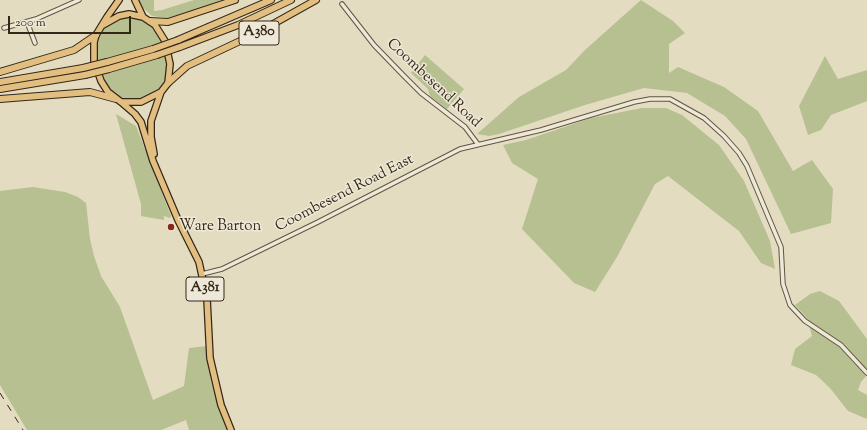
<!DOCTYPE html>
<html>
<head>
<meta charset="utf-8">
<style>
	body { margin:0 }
	#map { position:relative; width:867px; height:430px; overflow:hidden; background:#e4dcc1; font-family:"Sorts Mill Goudy",serif }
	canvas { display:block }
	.scale { position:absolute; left:8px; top:16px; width:123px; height:18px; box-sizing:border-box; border:2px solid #352718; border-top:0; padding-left:5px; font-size:12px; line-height:14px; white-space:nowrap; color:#352718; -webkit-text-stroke:3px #ede8d7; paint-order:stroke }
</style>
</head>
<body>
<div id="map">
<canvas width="867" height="430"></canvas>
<div class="scale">200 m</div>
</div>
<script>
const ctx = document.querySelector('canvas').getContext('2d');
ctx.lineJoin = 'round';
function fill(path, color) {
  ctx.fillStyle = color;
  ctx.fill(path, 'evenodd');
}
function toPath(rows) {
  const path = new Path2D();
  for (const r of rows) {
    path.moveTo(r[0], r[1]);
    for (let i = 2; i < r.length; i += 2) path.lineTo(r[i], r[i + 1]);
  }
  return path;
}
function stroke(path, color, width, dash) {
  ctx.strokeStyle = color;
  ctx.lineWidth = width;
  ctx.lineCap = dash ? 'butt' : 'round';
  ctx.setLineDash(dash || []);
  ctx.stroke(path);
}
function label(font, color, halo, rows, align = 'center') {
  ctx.font = font + ' "Sorts Mill Goudy",serif';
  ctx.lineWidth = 3;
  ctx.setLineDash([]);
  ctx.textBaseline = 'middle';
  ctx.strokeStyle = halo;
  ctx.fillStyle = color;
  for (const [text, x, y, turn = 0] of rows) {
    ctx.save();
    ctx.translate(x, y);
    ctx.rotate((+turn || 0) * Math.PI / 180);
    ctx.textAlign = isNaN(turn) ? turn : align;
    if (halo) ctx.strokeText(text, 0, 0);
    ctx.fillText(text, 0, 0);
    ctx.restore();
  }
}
const green = toPath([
	[139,0,154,0,154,11,162,10,194,0,226,0,167,18,152,16,143,8],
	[641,0,673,21,685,33,669,44,669,73,678,67,724,87,758,111,793,171,812,160,833,189,831,223,791,234,746,139,725,116,687,93,644,88,585,105,499,134,489,136,477,134,519,97,566,70,585,50],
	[121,18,136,18,151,25,162,41,166,56,168,63,165,81,159,90,144,99,125,100,119,97,108,88,101,75,96,51,98,40,105,27],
	[425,55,464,89,447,109,430,96,428,89,411,73],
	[825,56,838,79,867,70,867,101,831,115,821,130,808,135,799,106],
	[642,108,666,108,682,115,719,145,744,181,770,241,775,269,761,263,739,231,668,176,655,184,617,257,595,292,574,283,522,229,538,179,512,163,503,145,526,140,591,118],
	[116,114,136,126,171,216,170,218,164,216,164,220,141,216,141,204],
	[33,187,65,192,78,197,86,203,90,239,94,256,101,276,120,307,153,400,184,386,189,348,207,346,211,381,227,430,189,430,186,420,161,430,27,430,0,385,0,191],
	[820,291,839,301,867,339,867,375,861,382,858,390,867,395,867,419,848,411,830,388,816,375,791,365,795,349,812,336,807,318,795,305,810,294]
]);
const minor = toPath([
	[342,4,374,45,403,75,421,93,465,127,477,143],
	[27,22,35,43],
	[4,28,36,19,79,0],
	[202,274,222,269,318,222,460,149,541,130,634,102,650,99,670,99,704,118,724,136,739,153,747,166,781,247,783,284,790,305,805,321,841,345,867,373]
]);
const primary = toPath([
	[135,0,143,17],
	[103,25,119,16,129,14,143,17,155,25,165,41,170,64,168,83,161,92,141,102,121,102,108,92,101,81,94,61,94,42,96,35,107,17,119,0],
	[121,102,135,114,141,122,153,161,178,220,199,262,207,299,210,358,221,405,231,430],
	[154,154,151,137,151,121,161,92]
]);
const trunk = toPath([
	[150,21,168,22,235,0],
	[178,40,271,0],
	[180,47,238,25,291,0],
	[107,62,153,49],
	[109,69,157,55],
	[0,72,74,50,96,35],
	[0,82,83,68],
	[168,83,187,66,257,33,316,0],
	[0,89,85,75],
	[0,99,90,92,116,99]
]);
const rail = toPath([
	[0,393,23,430]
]);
const trunkBridge = toPath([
	[153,49,178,40],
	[157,55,180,47],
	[83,68,107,62],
	[85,75,109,69]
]);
const markers = [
	[171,227,4,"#8f2418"]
];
const shields = [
	[259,33,40],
	[205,289,38]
];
const shieldNames = [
	["A380",259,33],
	["A381",205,289]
];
const streetNames = [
	["Coombesend Road",433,84,43],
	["Coombesend Road East",345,194,-27]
];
const poiNames = [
	["Ware Barton",179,227]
];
fill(green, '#b6c091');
stroke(minor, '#615442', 5.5);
stroke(primary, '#352718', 8);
stroke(trunk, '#352718', 8);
stroke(minor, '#ede8d7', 3.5);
stroke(primary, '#e2be80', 5.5);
stroke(trunk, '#e2be80', 6);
stroke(rail, '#352718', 1, [7, 7]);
stroke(trunkBridge, '#352718', 8, []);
stroke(trunkBridge, '#e2be80', 6);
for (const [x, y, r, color] of markers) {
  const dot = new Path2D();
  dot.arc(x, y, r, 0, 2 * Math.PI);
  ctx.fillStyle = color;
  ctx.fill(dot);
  stroke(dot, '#ede8d7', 1.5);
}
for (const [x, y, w] of shields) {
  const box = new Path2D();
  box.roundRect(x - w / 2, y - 12, w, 24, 3);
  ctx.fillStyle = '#ede8d7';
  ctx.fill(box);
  stroke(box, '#352718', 1);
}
label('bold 14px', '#352718', null, shieldNames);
label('15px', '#352718', '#ede8d7', streetNames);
label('15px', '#352718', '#ede8d7', poiNames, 'left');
</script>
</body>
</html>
